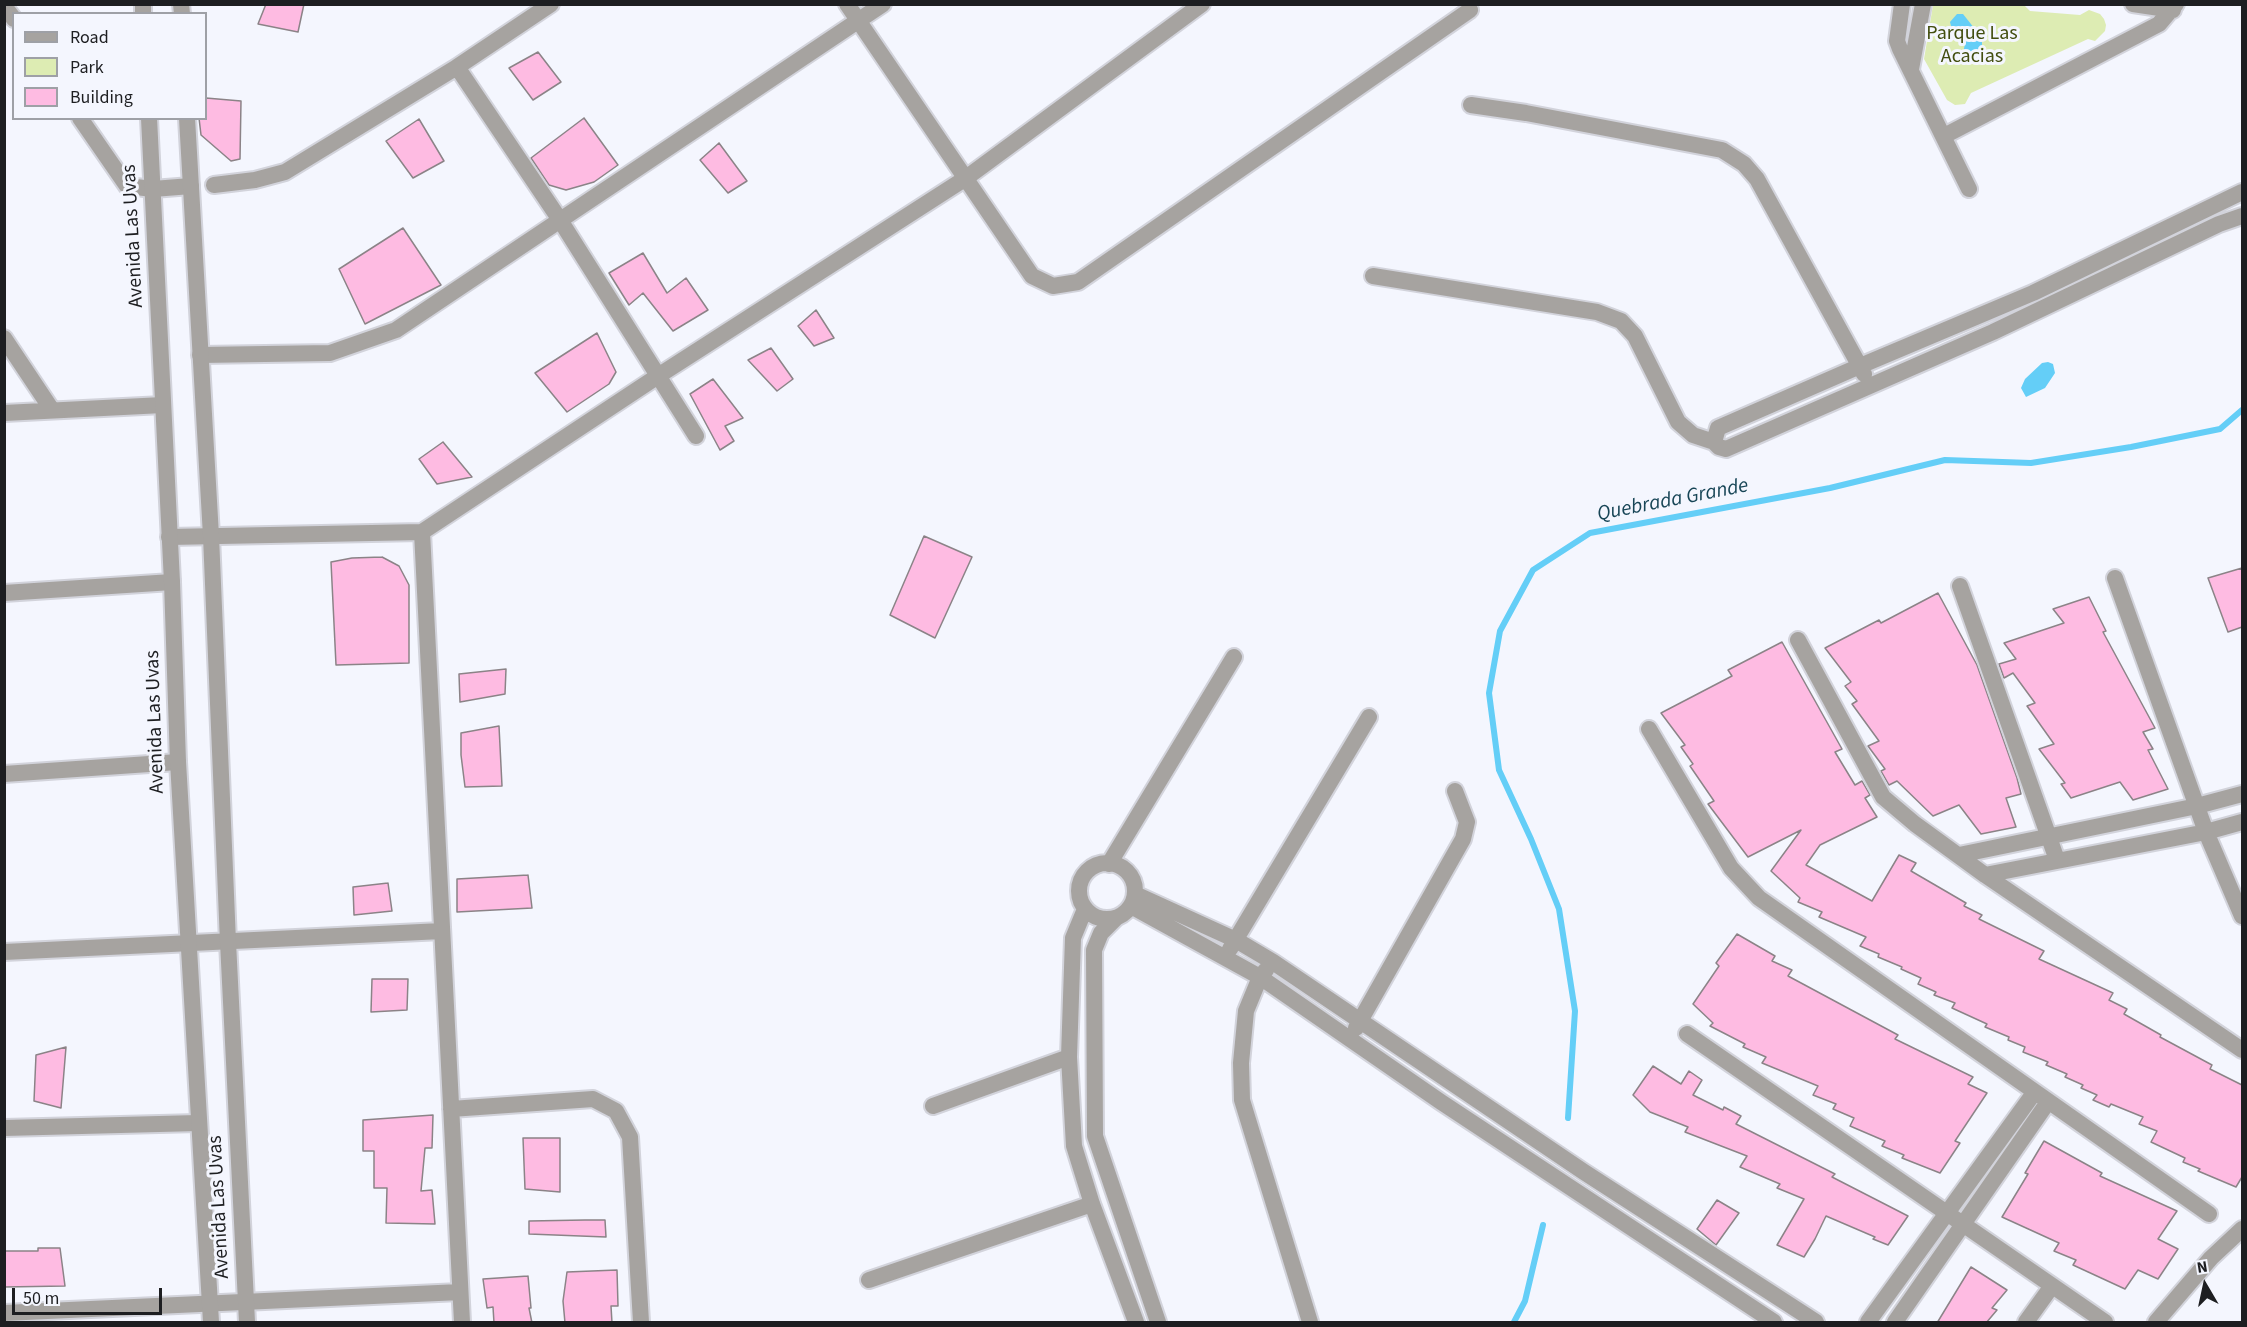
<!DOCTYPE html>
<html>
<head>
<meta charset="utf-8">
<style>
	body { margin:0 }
	#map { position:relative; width:2247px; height:1327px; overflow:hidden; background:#f4f6fe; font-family:"Source Sans 3",sans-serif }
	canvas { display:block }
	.frame { position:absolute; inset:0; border:6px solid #1d1e21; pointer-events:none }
	.legend { position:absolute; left:12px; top:12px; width:195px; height:108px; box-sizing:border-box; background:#f4f6fe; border:2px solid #9ea0a6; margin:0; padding:8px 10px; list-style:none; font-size:18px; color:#1d1e21 }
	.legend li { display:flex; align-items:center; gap:12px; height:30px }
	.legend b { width:30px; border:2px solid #9ea0a6 }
	.north { position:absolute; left:2175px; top:1255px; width:60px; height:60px; -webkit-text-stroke:4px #f4f6fe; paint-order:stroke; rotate:351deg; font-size:16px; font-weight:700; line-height:24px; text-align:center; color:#1d1e21 }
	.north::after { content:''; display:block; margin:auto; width:21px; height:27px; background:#1d1e21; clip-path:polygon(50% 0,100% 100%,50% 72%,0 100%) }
	.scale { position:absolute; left:12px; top:1288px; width:150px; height:27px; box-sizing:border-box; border:3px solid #1d1e21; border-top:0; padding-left:8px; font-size:18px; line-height:21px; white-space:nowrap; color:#1d1e21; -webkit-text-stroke:4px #f4f6fe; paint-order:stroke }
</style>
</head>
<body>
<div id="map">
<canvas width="2247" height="1327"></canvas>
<div class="frame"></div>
<ul class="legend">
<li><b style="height:8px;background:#a6a3a0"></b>Road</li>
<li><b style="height:16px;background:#ddecb3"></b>Park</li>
<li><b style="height:16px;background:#febbe2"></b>Building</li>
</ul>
<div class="north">N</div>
<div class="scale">50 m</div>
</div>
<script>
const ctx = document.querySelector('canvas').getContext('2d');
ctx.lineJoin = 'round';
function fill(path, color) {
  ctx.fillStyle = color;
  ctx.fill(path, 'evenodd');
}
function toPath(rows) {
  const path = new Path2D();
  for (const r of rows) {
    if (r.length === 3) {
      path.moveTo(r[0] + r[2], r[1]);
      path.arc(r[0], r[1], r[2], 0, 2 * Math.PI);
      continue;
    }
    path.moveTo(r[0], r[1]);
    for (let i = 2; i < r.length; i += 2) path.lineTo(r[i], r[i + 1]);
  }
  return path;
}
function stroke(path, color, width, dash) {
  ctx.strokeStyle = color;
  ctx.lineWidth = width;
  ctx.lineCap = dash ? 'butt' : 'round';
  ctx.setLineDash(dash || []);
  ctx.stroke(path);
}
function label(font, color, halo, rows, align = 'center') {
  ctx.font = font + ' "Source Sans 3",sans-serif';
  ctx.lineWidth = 6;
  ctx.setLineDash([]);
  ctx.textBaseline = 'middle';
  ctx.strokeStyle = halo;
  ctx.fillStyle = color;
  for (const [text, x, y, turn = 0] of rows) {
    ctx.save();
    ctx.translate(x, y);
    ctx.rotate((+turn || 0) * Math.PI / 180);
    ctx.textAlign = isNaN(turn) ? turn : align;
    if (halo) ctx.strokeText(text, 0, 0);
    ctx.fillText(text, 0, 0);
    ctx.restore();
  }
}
const green = toPath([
	[1933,5,2024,5,2030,11,2080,15,2089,10,2100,14,2104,19,2106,25,2105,31,2095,41,2088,39,1971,93,1965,104,1955,105,1947,100,1924,59]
]);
const water = toPath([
	[1957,14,1963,14,1982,38,1982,46,1972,55,1965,55,1963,53,1967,35,1951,26,1950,22],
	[2048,362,2053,364,2055,373,2045,388,2026,397,2021,388,2025,379,2042,363]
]);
const stream = toPath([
	[1568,1118,1575,1011,1559,909,1531,839,1499,770,1489,693,1500,631,1533,570,1590,533,1830,488,1945,460,2031,463,2131,447,2220,429,2242,410],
	[1514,1322,1525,1301,1543,1225]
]);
const building = toPath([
	[266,4,304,4,298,32,258,24,266,4],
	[538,52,561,82,533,100,509,68,538,52],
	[206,98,241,101,240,159,231,161,201,135,199,118,206,118,206,98],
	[584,118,618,165,594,182,566,190,549,185,531,158,584,118],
	[419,119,444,161,413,178,386,141,419,119],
	[719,143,747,181,728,193,700,160,719,143],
	[403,228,441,285,365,324,339,269,403,228],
	[643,253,667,293,686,278,708,310,673,331,643,293,629,305,609,273,643,253],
	[816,310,834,338,814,346,798,326,816,310],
	[597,333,616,372,609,384,567,412,535,373,597,333],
	[771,348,793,379,777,391,748,360,771,348],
	[713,379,743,418,725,426,734,441,720,450,690,394,713,379],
	[443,442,472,477,437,484,419,459,443,442],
	[924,536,972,557,935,638,890,615,924,536],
	[382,557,399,566,409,585,409,663,336,665,331,562,352,558,382,557],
	[2242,568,2242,627,2228,632,2208,578,2242,568],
	[1938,593,1977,665,2017,778,2021,794,2006,798,2016,827,1981,834,1959,805,1933,816,1897,781,1889,785,1881,771,1885,769,1868,746,1879,741,1852,704,1857,701,1845,686,1851,682,1825,648,1879,620,1881,623,1938,593],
	[2089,597,2106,631,2103,632,2155,728,2143,732,2153,749,2148,750,2168,789,2133,800,2120,782,2071,798,2061,784,2065,783,2039,749,2054,744,2027,706,2035,703,2013,673,2004,678,1999,664,2016,659,2004,643,2064,623,2053,609,2089,597],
	[1782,642,1842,749,1835,752,1855,785,1862,781,1870,795,1865,798,1877,817,1820,845,1806,865,1872,901,1899,855,1916,863,1911,871,1966,903,1964,906,1982,915,1979,919,2044,951,2039,959,2113,993,2109,1000,2127,1009,2124,1014,2161,1035,2160,1037,2212,1065,2210,1069,2242,1085,2242,1177,2236,1187,2198,1171,2200,1169,2183,1162,2185,1158,2151,1142,2157,1131,2139,1124,2143,1117,2111,1104,2109,1107,2093,1100,2097,1095,2081,1088,2083,1085,2065,1077,2067,1074,2046,1065,2048,1062,2023,1052,2025,1047,2008,1040,2009,1037,1985,1027,1987,1024,1952,1008,1955,1003,1934,995,1936,992,1918,984,1921,978,1901,969,1902,967,1878,957,1879,954,1860,946,1866,937,1819,917,1822,912,1798,902,1800,898,1771,871,1801,830,1748,857,1708,804,1714,801,1690,766,1693,764,1681,747,1685,745,1661,713,1732,676,1728,670,1782,642],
	[506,669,505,694,460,702,459,674,506,669],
	[499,726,502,786,465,787,461,755,461,733,499,726],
	[528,875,532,908,457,912,457,879,528,875],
	[388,883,392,911,354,915,353,887,388,883],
	[1737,934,1775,956,1772,961,1792,970,1788,976,1898,1035,1895,1039,1973,1077,1968,1084,1987,1093,1955,1141,1960,1143,1940,1173,1902,1158,1904,1155,1882,1146,1885,1141,1850,1126,1854,1118,1833,1109,1836,1104,1813,1095,1818,1086,1762,1063,1766,1057,1743,1047,1745,1044,1710,1026,1713,1023,1693,1004,1719,966,1716,963,1737,934],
	[372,979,408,979,407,1010,371,1012,372,979],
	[66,1047,61,1108,34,1101,36,1055,66,1047],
	[1653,1066,1681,1084,1689,1071,1702,1080,1693,1095,1723,1110,1724,1107,1741,1116,1736,1124,1835,1174,1832,1177,1908,1216,1888,1245,1873,1239,1875,1237,1826,1216,1815,1239,1804,1257,1777,1245,1804,1199,1777,1188,1780,1184,1740,1167,1747,1156,1685,1132,1688,1127,1650,1112,1633,1095,1653,1066],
	[433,1115,432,1148,425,1148,421,1191,432,1190,435,1224,386,1223,387,1188,374,1188,374,1151,363,1151,363,1120,433,1115],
	[523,1138,560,1138,560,1192,525,1189,523,1138],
	[2044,1141,2102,1173,2100,1176,2177,1211,2158,1239,2178,1249,2158,1279,2138,1270,2125,1289,2073,1265,2076,1260,2054,1251,2059,1243,2002,1217,2028,1174,2025,1173,2044,1141],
	[1717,1200,1739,1213,1716,1245,1697,1229,1717,1200],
	[585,1220,605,1220,606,1237,529,1234,529,1221,585,1220],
	[38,1248,60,1248,65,1286,4,1287,4,1251,38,1251,38,1248],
	[1971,1267,2007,1290,1992,1308,1997,1310,1986,1323,1937,1323,1971,1267],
	[617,1270,618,1306,611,1306,612,1323,565,1323,563,1301,567,1272,617,1270],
	[528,1276,531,1308,529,1308,532,1323,494,1323,493,1307,487,1308,483,1279,528,1276]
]);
const minor = toPath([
	[847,4,1032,276,1053,286,1078,282,1470,10],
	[1902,4,1897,41,1900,49,1969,189],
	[2133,4,2173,10],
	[4,6,14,19],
	[457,67,560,220,696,436],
	[1911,69,1923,4],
	[1471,105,1526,113,1722,150,1744,164,1757,179,1864,374],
	[80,118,127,186,153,189,191,186],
	[1944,136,2159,24,2176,4],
	[214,185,255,180,285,172,457,67,551,4],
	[1373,276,1597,312,1621,321,1635,336,1678,422,1693,435,1714,442,1719,447,1726,449,1993,332,2219,224,2242,216],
	[4,338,52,410],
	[200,355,330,353,396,330,883,4],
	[4,413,163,405],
	[1714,442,1718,428,1860,366,2033,293,2242,192],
	[422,532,462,1322],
	[169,537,422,532,658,376,966,178,1202,4],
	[2115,578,2206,832,2242,916],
	[1960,586,2057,860],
	[4,593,172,582],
	[1798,640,1883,797,1915,824,1985,875,2242,1050],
	[1649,729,1731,868,1759,898,2209,1214],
	[4,774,178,762],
	[1959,855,2197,806,2242,794],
	[1107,891,28],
	[1109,864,1234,657],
	[1985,875,2206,832,2242,822],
	[1135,894,1236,940,1273,962,1584,1172,1816,1322],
	[1131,906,1260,977,1441,1102,1774,1322],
	[1085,909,1073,938,1069,1057,1074,1146,1092,1204,1136,1322],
	[1116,918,1101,933,1094,950,1095,1136,1158,1322],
	[1230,949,1369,717],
	[4,952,442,931],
	[1266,970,1260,977,1246,1011,1241,1063,1242,1100,1310,1322],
	[1356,1028,1463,839,1467,822,1455,791],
	[1687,1034,2105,1322],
	[933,1106,1069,1057],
	[451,1109,593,1099,616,1111,630,1137,641,1322],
	[4,1128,198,1123],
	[869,1280,1092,1204],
	[4,1313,460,1292],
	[1868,1322,2034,1093],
	[1895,1322,2048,1102],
	[2026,1322,2052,1286],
	[2156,1322,2211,1258,2242,1229]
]);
const tertiary = toPath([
	[143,4,143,14],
	[181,4,182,14],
	[149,118,172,582,178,762,211,1322],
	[187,118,211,536,228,942,247,1322]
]);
const parkNames = [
	["Parque Las",1972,35],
	["Acacias",1972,58]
];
const streetNames = [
	["Avenida Las Uvas",134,236,-93],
	["Avenida Las Uvas",156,722,-92],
	["Avenida Las Uvas",220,1207,-93]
];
const waterNames = [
	["Quebrada Grande",1673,501,-11]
];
fill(green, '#ddecb3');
fill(water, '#64cef7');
stroke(stream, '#64cef7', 6);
fill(building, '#febbe2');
stroke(building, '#8b8387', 1.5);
stroke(minor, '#d2d3db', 20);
stroke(tertiary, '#d2d3db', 20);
stroke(minor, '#a6a3a0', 16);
stroke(tertiary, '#a6a3a0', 16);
label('20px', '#424e0f', '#f4f6fe', parkNames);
label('20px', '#1d1e21', '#f4f6fe', streetNames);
label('italic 21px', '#174556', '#f4f6fe', waterNames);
</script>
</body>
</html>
